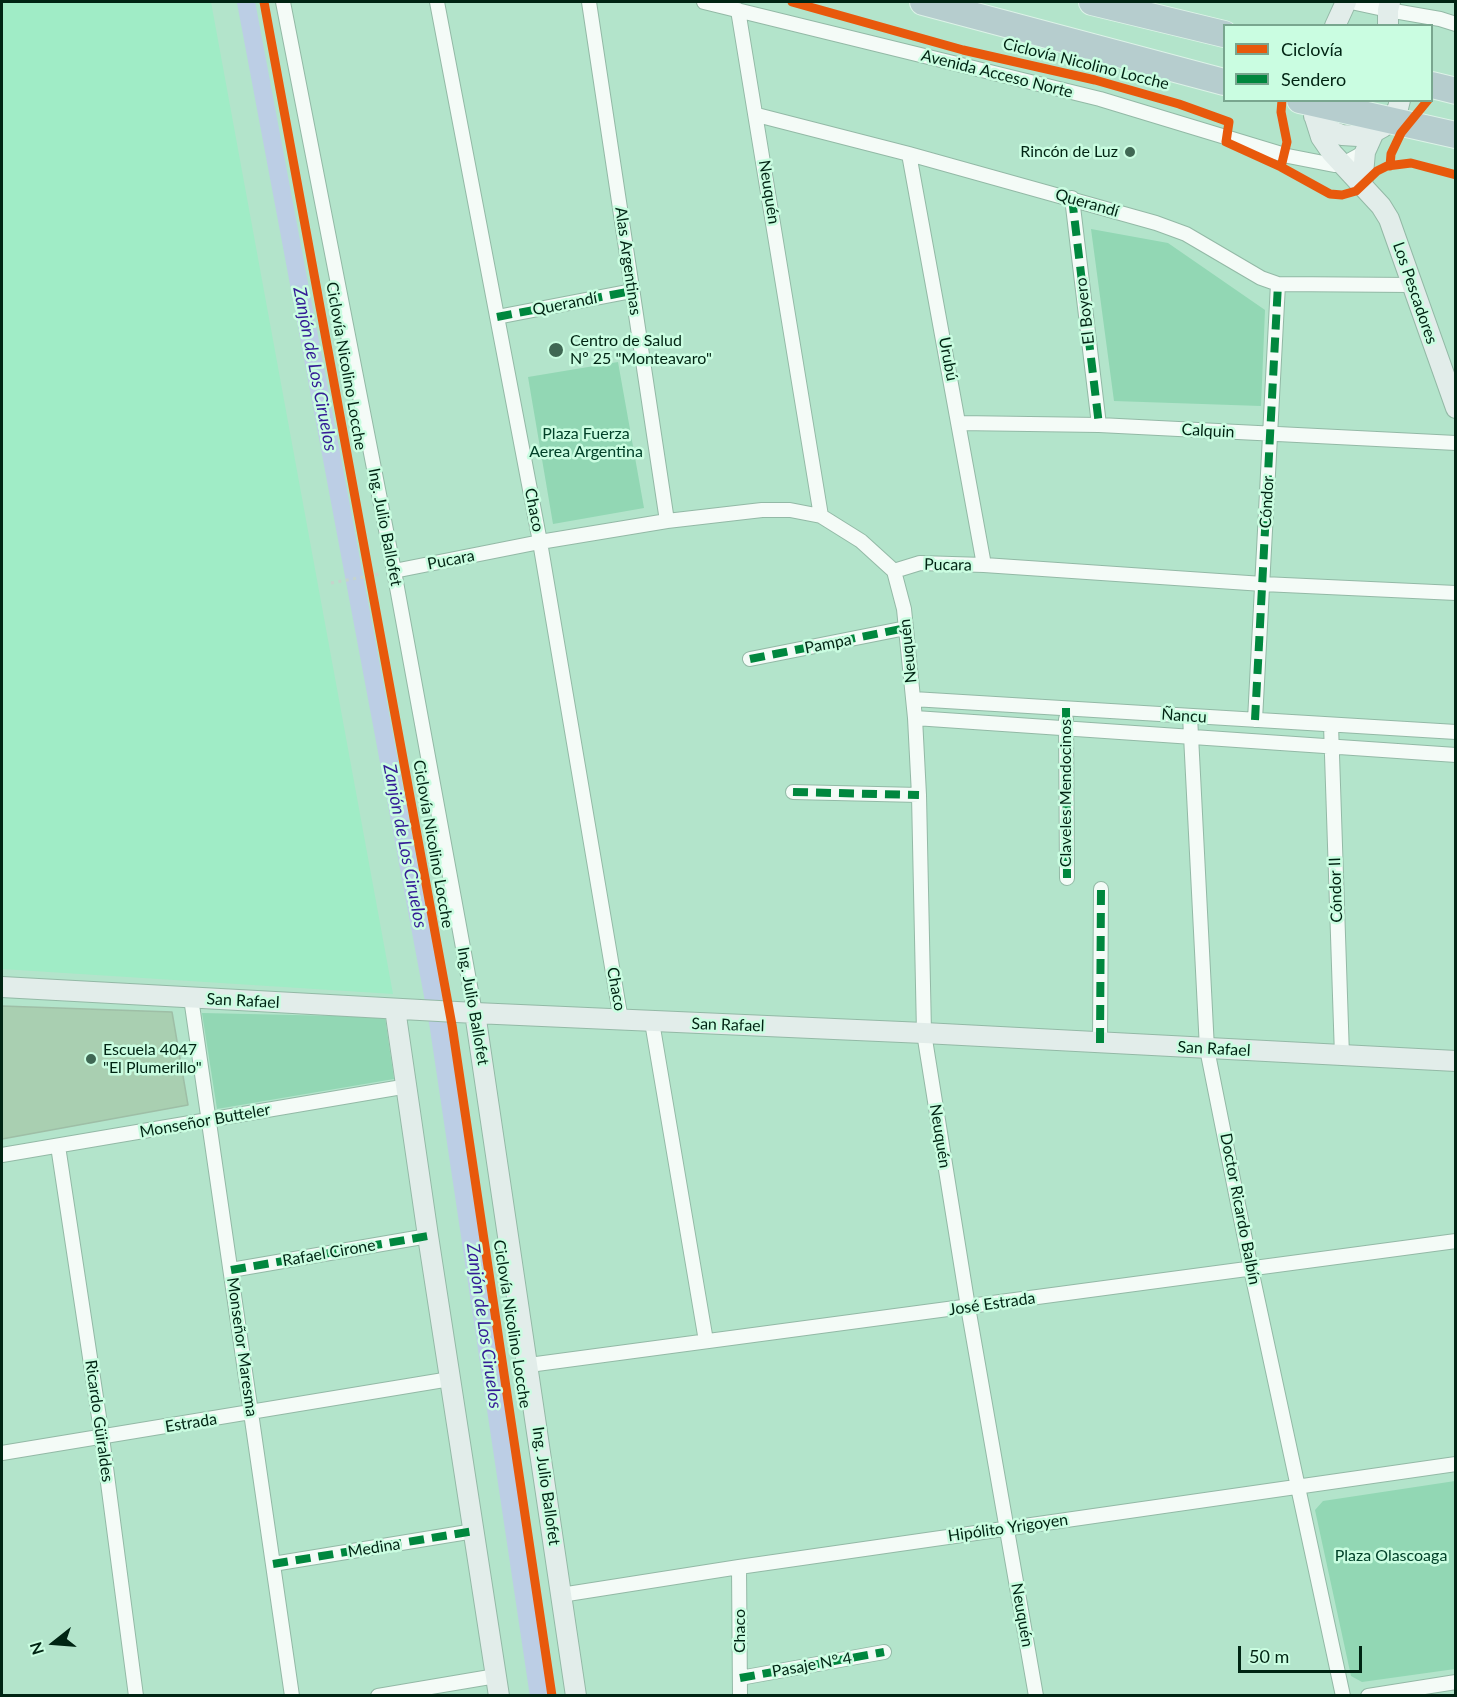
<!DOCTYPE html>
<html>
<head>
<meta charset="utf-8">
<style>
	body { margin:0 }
	#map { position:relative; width:1457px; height:1697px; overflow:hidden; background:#b3e4cb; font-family:Lato,sans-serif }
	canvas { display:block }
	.frame { position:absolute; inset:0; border:3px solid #002413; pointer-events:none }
	.legend { position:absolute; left:1223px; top:24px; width:210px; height:78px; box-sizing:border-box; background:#cafde1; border:2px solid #79a68f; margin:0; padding:8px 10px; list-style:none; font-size:18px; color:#002413 }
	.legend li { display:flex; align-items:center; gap:12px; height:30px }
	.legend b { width:30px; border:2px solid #79a68f }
	.north { position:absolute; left:24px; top:1613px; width:60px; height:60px; -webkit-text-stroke:4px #cafde1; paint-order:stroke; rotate:253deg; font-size:16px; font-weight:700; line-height:24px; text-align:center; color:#002413 }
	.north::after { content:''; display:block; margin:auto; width:21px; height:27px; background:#002413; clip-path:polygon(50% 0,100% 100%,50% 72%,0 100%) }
	.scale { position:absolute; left:1238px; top:1646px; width:124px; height:27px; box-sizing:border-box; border:3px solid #002413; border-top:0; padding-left:8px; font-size:18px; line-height:21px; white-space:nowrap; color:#002413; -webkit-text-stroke:4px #cafde1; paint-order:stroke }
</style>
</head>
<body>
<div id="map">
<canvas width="1457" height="1697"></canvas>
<div class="frame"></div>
<ul class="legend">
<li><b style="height:8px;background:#e8590c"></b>Ciclovía</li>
<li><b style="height:8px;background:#00873e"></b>Sendero</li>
</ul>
<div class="north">N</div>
<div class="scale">50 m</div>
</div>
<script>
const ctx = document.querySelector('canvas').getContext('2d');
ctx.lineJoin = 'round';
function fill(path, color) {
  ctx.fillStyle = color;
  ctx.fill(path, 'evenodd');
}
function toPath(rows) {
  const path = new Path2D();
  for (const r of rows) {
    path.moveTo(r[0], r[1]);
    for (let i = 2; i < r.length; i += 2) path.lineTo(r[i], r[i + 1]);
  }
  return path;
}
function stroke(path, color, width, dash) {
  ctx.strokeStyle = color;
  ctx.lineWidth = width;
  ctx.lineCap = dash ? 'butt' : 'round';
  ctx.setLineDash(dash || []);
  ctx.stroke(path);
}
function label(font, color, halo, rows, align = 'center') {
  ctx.font = font + ' Lato,sans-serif';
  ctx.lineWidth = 5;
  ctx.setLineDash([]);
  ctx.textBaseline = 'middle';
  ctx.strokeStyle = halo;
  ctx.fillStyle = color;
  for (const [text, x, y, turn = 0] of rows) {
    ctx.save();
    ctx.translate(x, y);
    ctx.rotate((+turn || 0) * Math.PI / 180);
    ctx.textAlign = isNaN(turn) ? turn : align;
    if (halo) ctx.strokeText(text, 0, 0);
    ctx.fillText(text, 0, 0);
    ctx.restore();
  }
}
const built = toPath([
	[2,2,211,2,393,994,2,969]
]);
const green = toPath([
	[1091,229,1168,243,1265,310,1261,406,1114,401],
	[618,362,644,508,553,524,528,377],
	[202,1013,385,1017,394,1079,217,1109],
	[1455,1481,1455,1669,1362,1682,1351,1676,1315,1510,1323,1501]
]);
const canal = toPath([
	[246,2,438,1022,539,1696]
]);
const building = toPath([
	[2,1006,172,1012,188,1105,2,1139,2,1006]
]);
const path = toPath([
	[331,583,379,574]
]);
const street = toPath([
	[283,2,394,571,475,1013],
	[437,2,540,542,621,1020],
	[589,2,667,521],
	[704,2,1100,99,1288,156,1334,165,1343,164,1365,152],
	[1351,2,1388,10,1440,19,1456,24],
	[738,10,821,516],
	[757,115,909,154,1156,223,1186,234,1261,278,1278,284,1412,285],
	[909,154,984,565],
	[1072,198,1099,425],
	[497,317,632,291],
	[959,423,1099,425,1456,443],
	[394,571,540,542,667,521,762,510,790,510,821,516,861,541,894,571],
	[894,571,904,609,915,718,919,795,924,1033,968,1307,1036,1696],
	[894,571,920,563,984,565,1263,584,1456,593],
	[750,659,906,628],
	[913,699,1456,732],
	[1190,716,1207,1049,1251,1269,1343,1696],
	[915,718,1456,755],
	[1066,719,1067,878],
	[1255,720,1278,284],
	[1331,725,1342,1056],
	[793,792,919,795],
	[191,998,292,1696],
	[652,1022,706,1341],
	[1100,1043,1101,889],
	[58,1146,102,1437,136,1696],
	[2,1155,408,1086],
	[231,1270,428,1236],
	[529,1365,1456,1241],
	[2,1453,450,1379],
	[273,1564,474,1531],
	[739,1567,740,1696],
	[561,1595,739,1567,1456,1464],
	[740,1678,884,1652],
	[378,1696,496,1676],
	[1368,1696,1456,1682]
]);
const secondary = toPath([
	[1335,26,1346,2],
	[1388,26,1388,10,1390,2],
	[1314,116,1327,129,1342,135,1358,136,1374,132,1383,127,1390,121,1398,108,1400,100],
	[1315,118,1321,137,1332,153,1381,206,1389,219,1456,408],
	[1362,185,1365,152,1374,132],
	[2,987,475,1013,924,1033,1456,1061],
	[395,1009,428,1236,499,1696],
	[475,1013,576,1696]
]);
const highway = toPath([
	[923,2,1224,82],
	[1092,2,1224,34],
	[1432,85,1456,91],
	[1300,100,1456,135]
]);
const quiet = toPath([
	[1072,198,1099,425],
	[497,317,632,291],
	[750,659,906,628],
	[1066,708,1067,878],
	[1255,720,1278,284],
	[793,792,919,795],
	[1100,1043,1101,889],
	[231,1270,428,1236],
	[273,1564,474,1531],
	[740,1678,884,1652]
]);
const cycleway = toPath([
	[264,2,452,1025,552,1696],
	[792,2,963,50,1095,80,1179,104,1229,122,1226,142,1281,167,1287,142,1281,112,1282,100],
	[1390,166,1391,154,1401,133,1428,100],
	[1281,167,1330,194,1342,195,1356,191,1377,171,1387,166,1411,163,1456,175]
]);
const markers = [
	[1130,152,6,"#3f6753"],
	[556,350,8,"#3f6753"],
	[91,1059,6,"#3f6753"]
];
const streetNames = [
	["Ciclovía Nicolino Locche",1086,64,14],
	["Avenida Acceso Norte",997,74,14],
	["Neuquén",769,192,81],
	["Querandí",1087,203,16],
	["Alas Argentinas",628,261,82],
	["Los Pescadores",1415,293,71],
	["Querandí",565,304,-11],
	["El Boyero",1085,311,-97],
	["Urubú",948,359,79],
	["Ciclovía Nicolino Locche",346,366,80],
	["Calquin",1208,431,3],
	["Cóndor",1267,502,-87],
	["Chaco",534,510,79],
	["Ing. Julio Ballofet",385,527,79],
	["Pucara",451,560,-11],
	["Pucara",948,565,1],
	["Pampa",828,644,-11],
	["Neuquén",908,651,-96],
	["Ñancu",1184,716,4],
	["Claveles Mendocinos",1066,793,-90],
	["Ciclovía Nicolino Locche",433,844,80],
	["Cóndor II",1336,890,-92],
	["Chaco",616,989,80],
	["San Rafael",243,1001,3],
	["Ing. Julio Ballofet",473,1006,80],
	["San Rafael",728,1025,2],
	["San Rafael",1214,1049,3],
	["Monseñor Butteler",205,1121,-10],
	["Neuquén",940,1136,81],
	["Doctor Ricardo Balbín",1240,1209,79],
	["Rafael Cirone",329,1253,-10],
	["José Estrada",992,1304,-8],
	["Ciclovía Nicolino Locche",512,1324,81],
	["Monseñor Maresma",242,1347,82],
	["Ricardo Güiraldes",99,1421,82],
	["Estrada",191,1423,-9],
	["Ing. Julio Ballofet",546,1486,82],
	["Hipólito Yrigoyen",1008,1528,-8],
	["Medina",374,1548,-9],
	["Neuquén",1022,1615,80],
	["Chaco",740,1631,-90],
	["Pasaje N° 4",812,1665,-10]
];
const poiNames = [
	["Rincón de Luz",1118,152,"right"],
	["Centro de Salud",570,341],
	["Nº 25 \"Monteavaro\"",570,359],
	["Escuela 4047",103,1050],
	["\"El Plumerillo\"",103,1068]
];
const parkNames = [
	["Plaza Fuerza",586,434],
	["Aerea Argentina",586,452],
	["Plaza Olascoaga",1391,1556]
];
const waterNames = [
	["Zanjón de Los Ciruelos",315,369,79],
	["Zanjón de Los Ciruelos",405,846,79],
	["Zanjón de Los Ciruelos",484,1326,82]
];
fill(built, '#a0ecc6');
fill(green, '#92d7b4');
stroke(canal, '#bccee5', 18);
fill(building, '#a9cfb1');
stroke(building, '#9ebea6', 1.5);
stroke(street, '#93b9a6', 16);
stroke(secondary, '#93b9a6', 22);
stroke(highway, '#ddf3e8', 28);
stroke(path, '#c5d4cc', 3, [3, 4.5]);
stroke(street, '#f4fbf7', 14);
stroke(secondary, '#e2edea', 20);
stroke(highway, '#b6cdce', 26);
stroke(quiet, '#00873e', 8, [15, 8]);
stroke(cycleway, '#e8590c', 9);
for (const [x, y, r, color] of markers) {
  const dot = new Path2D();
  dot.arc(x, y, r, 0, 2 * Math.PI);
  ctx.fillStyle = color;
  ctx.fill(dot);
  stroke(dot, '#cafde1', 2);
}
label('16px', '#002413', '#cafde1', streetNames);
label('16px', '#002413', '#cafde1', poiNames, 'left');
label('16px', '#014028', '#cafde1', parkNames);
label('italic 18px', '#341c96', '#cafde1', waterNames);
</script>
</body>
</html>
